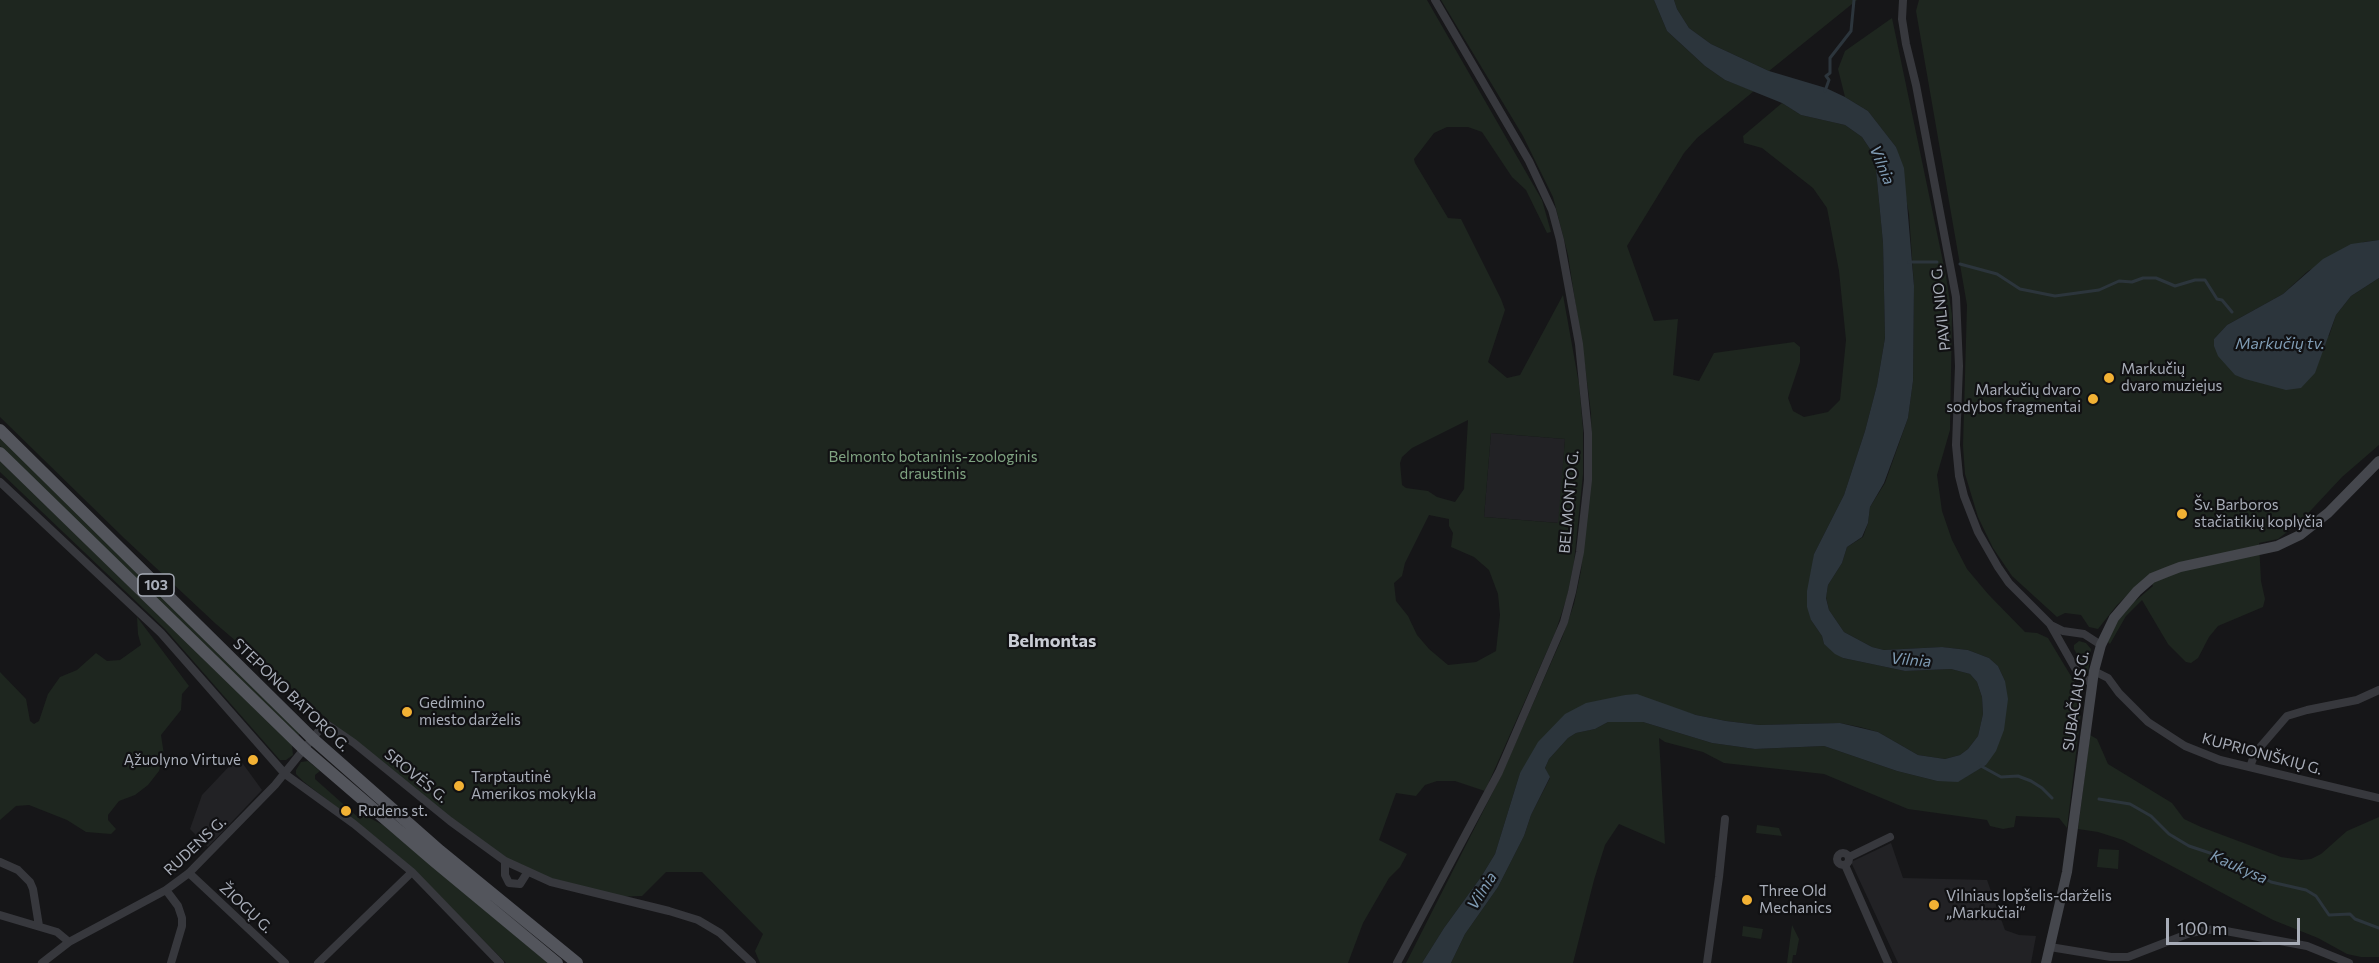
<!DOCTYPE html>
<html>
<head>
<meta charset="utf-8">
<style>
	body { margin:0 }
	#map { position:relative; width:2379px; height:963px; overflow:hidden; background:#161618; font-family:Commissioner,sans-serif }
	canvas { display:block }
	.scale { position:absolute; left:2166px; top:918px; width:134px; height:27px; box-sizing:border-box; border:3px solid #a8adb8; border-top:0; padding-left:8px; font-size:18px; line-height:21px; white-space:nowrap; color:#a8adb8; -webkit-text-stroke:4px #111113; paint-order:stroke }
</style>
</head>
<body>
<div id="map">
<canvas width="2379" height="963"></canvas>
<div class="scale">100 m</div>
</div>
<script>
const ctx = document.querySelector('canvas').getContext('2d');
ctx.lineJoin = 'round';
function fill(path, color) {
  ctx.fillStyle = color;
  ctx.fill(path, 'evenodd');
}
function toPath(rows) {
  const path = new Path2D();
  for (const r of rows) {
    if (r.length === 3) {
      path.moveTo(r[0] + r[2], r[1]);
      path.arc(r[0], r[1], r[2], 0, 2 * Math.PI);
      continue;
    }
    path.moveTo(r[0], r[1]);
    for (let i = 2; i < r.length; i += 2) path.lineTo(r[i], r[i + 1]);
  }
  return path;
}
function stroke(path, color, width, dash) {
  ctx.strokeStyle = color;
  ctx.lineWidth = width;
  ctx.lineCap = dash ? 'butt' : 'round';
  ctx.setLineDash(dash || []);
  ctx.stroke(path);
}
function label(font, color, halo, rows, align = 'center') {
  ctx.font = font + ' Commissioner,sans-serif';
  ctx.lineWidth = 4.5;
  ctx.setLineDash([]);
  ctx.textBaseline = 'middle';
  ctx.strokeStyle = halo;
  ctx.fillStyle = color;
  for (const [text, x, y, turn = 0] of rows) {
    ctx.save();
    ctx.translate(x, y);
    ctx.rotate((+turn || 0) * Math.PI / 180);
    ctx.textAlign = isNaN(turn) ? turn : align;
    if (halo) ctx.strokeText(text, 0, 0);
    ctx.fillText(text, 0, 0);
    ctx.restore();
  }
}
const built = toPath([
	[1491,433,1565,439,1559,523,1484,517],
	[238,757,262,790,208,847,190,829,202,795],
	[1891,843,1903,878,1987,880,2005,930,2019,935,2036,936,2031,963,1898,963,1851,862]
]);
const green = toPath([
	[0,0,1427,0,1542,200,1551,232,1547,233,1526,190,1512,177,1482,132,1468,127,1447,127,1434,133,1414,159,1415,163,1448,218,1461,219,1501,299,1505,310,1488,362,1507,378,1520,375,1563,295,1579,384,1583,429,1583,474,1574,562,1567,597,1555,633,1485,791,1455,781,1437,781,1425,785,1416,796,1396,793,1379,840,1407,854,1400,867,1389,878,1363,923,1348,963,760,963,755,951,763,934,702,872,666,872,642,896,609,897,551,882,495,855,367,753,216,624,124,538,0,417],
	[1468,420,1464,489,1455,502,1437,497,1428,491,1406,488,1402,485,1400,463,1402,457,1412,448],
	[1491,433,1565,439,1558,523,1484,517],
	[1429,515,1449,519,1449,526,1453,533,1451,547,1474,557,1489,570,1498,594,1500,615,1496,651,1476,662,1448,665,1429,649,1417,635,1408,616,1396,601,1394,583,1402,576,1405,563],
	[1441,0,1654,0,1667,31,1682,45,1705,66,1725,80,1754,91,1697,138,1684,153,1627,246,1654,321,1678,319,1673,375,1699,381,1714,353,1794,342,1800,347,1800,362,1788,398,1793,411,1804,417,1828,412,1840,400,1846,340,1839,271,1827,208,1813,188,1762,148,1744,143,1743,136,1782,103,1801,115,1845,125,1862,137,1872,152,1876,170,1883,243,1885,338,1877,385,1865,431,1844,495,1814,554,1811,620,1822,636,1824,644,1843,658,1905,671,1951,669,1970,674,1977,682,1982,697,1983,714,1978,736,1968,749,1960,755,1945,759,1918,755,1878,732,1860,727,1840,723,1759,725,1726,721,1696,715,1625,695,1520,773,1495,854,1481,877,1444,928,1422,963,1406,963,1501,776,1562,638,1574,604,1581,571,1592,466,1591,413,1585,366,1568,255,1553,197,1523,136],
	[1674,0,1857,0,1769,71,1711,44,1689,28,1677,9],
	[1919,0,2379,0,2379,240,2364,242,2308,271,2283,294,2227,325,2214,339,2329,336,2336,315,2351,296,2379,278,2379,445,2342,477,2299,523,2278,539,2259,543,2261,581,2265,599,2263,607,2218,626,2209,637,2198,658,2191,663,2186,662,2168,644,2142,600,2126,616,2110,644,2107,641,2119,619,2133,603,2153,586,2149,578,2138,585,2117,605,2098,629,2089,627,2081,615,2065,613,2057,617,2012,576,1993,548,1978,517,1965,474,1963,446,1967,305,1916,11],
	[1892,18,1946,276,1952,315,1950,430,1937,475,1942,511,1952,540,1967,569,1988,594,2025,632,2037,633,2048,638,2083,696,2067,828,2059,818,2016,816,2014,827,2003,829,1990,826,1987,820,1908,809,1824,774,1724,763,1703,752,1665,742,1659,738,1665,844,1619,824,1605,845,1594,880,1573,963,1451,963,1465,934,1498,887,1524,836,1531,815,1550,778,1545,768,1549,759,1568,738,1576,733,1595,729,1608,722,1643,722,1712,743,1755,749,1824,746,1897,771,1937,781,1959,781,1986,765,2005,681,1998,666,1989,658,1968,650,1942,647,1884,650,1872,647,1844,632,1829,610,1826,597,1828,585,1842,563,1847,547,1863,537,1868,523,1870,507,1885,483,1908,418,1913,381,1914,286,1909,214,1896,147,1868,111,1845,97,1838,69,1845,51],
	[0,437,299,733,299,735,298,735,246,687,0,446],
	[0,461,292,745,293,755,286,760,280,760,165,629,0,472],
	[137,617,189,686,182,694,181,710,161,735,164,755,159,771,148,785,135,795,119,801,108,815,108,820,116,829,111,834,86,832,67,820,29,805,16,806,0,820,0,672,26,699,30,721,34,724,39,721,48,694,60,677,77,670,96,653,107,661,120,660,141,645,138,634],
	[2079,641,2086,643,2091,649,2088,674,2074,649,2074,645],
	[2090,735,2097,739,2108,764,2172,803,2184,819,2201,827,2281,857,2301,860,2311,859,2321,854,2347,831,2379,817,2379,957,2361,957,2347,954,2318,938,2273,920,2123,840,2098,832,2078,829],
	[308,761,320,771,315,775,315,779,360,819,364,815,383,825,548,963,506,963,416,872,384,844,304,782,296,774,296,770,301,762],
	[1757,825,1779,828,1782,836,1756,833],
	[2099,849,2119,850,2118,869,2097,867],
	[1792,925,1799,939,1796,955,1793,955,1792,963,1787,963],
	[1743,926,1763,929,1761,939,1742,936]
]);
const water = toPath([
	[1654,0,1674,0,1677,9,1689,28,1711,44,1769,71,1826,88,1845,97,1868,111,1896,147,1904,168,1914,286,1913,381,1908,418,1884,483,1870,507,1868,523,1862,537,1847,547,1842,563,1828,585,1826,598,1829,610,1844,632,1872,647,1884,650,1942,647,1968,650,1989,658,1998,666,2005,681,2008,699,2004,730,1996,751,1986,765,1958,782,1937,781,1897,771,1824,746,1755,749,1712,743,1643,722,1608,722,1595,729,1576,733,1568,738,1549,759,1545,768,1550,777,1531,815,1524,836,1498,887,1465,934,1451,963,1422,963,1444,928,1481,877,1495,854,1520,773,1538,742,1565,714,1586,703,1625,695,1637,694,1696,715,1726,721,1759,725,1840,723,1878,732,1918,755,1945,759,1960,755,1968,749,1978,736,1983,714,1982,697,1977,682,1970,674,1951,669,1905,671,1843,658,1835,654,1824,644,1822,636,1811,620,1807,607,1807,591,1814,554,1844,495,1865,431,1877,385,1885,338,1883,243,1876,170,1872,152,1862,137,1845,125,1801,115,1782,103,1725,80,1705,66,1667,31],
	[2379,240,2379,278,2351,296,2336,315,2315,373,2301,388,2286,390,2245,379,2235,375,2218,356,2214,346,2214,339,2227,325,2283,294,2323,259,2351,244]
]);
const stream = toPath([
	[1825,91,1829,80,1826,76,1830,73,1830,58,1851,31,1854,0],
	[1909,262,1937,262],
	[1960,264,1997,274,2020,289,2055,296,2099,290,2119,281,2132,282,2143,278,2156,278,2175,286,2195,280,2205,280,2217,299,2222,300,2232,312],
	[1981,766,2001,777,2018,776,2031,781,2042,788,2052,798],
	[2099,799,2130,804,2151,816,2169,834,2189,846,2231,860,2271,882,2306,890,2316,896,2329,915,2350,914,2355,919,2379,928]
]);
const street = toPath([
	[1903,0,1902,19,1906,44,1916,85,1956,297,1959,366,1956,445,1959,476,1964,496,1978,532,1998,567,2009,583,2050,624,2075,668,2081,677,2092,683],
	[0,482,161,633,285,774,354,824,412,872,500,963],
	[2053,626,2063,631,2084,634,2101,645],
	[2094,671,2108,678,2119,693,2148,722,2185,746,2220,760,2379,798],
	[2250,767,2255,753,2287,716,2307,710,2357,700,2379,690],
	[1843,859,6],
	[1849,857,1890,837],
	[505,861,505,875,509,883,520,884,527,873],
	[0,862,18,870,30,882,33,889,39,926],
	[1845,865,1888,963],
	[189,873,285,963],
	[166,890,178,906,182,918,182,926,171,963],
	[0,915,57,932,69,942],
	[2050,947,2111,957,2128,957,2190,933,2215,929,2307,946,2349,963],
	[42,963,69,942,166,890,189,873,275,785,325,723,354,743,450,821,505,861,551,882,669,911,698,920,720,933,752,963],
	[318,963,412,872],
	[1397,963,1499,772,1564,622,1572,592,1580,552,1588,480,1588,433,1579,344,1560,240,1552,210,1529,161,1435,0],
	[1707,963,1719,877,1725,819]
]);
const secondary = toPath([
	[2046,963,2067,872,2094,671,2101,645,2114,618,2137,591,2152,578,2167,572,2180,567,2277,546,2300,535,2328,513,2379,461]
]);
const primary = toPath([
	[0,430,313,739,440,851,577,963],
	[0,453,305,750,434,861,557,963]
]);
const markers = [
	[2109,378,6,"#f2b134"],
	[2093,399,6,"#f2b134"],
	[2182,514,6,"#f2b134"],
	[407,712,6,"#f2b134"],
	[253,760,6,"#f2b134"],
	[459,786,6,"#f2b134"],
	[346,811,6,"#f2b134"],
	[1747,900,6,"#f2b134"],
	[1934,905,6,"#f2b134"]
];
const shields = [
	[156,585,36]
];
const shieldNames = [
	["103",156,585]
];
const streetNames = [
	["PAVILNIO G.",1941,308,-96],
	["BELMONTO G.",1569,502,-85],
	["STEPONO BATORO G.",291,695,44],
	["SUBAČIAUS G.",2076,701,-81],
	["KUPRIONIŠKIŲ G.",2262,754,15],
	["SROVĖS G.",416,776,39],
	["RUDENS G.",195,846,-43],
	["ŽIOGŲ G.",246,908,43]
];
const poiNames = [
	["Markučių",2121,369],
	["dvaro muziejus",2121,386],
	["Markučių dvaro",2081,390,"right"],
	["sodybos fragmentai",2081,407,"right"],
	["Šv. Barboros",2194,505],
	["stačiatikių koplyčia",2194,522],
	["Gedimino",419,703],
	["miesto darželis",419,720],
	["Ąžuolyno Virtuvė",241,760,"right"],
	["Tarptautinė",471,777],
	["Amerikos mokykla",471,794],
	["Rudens st.",358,811],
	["Three Old",1759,891],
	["Mechanics",1759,908],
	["Vilniaus lopšelis-darželis",1946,896],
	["„Markučiai“",1946,913]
];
const parkNames = [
	["Belmonto botaninis-zoologinis",933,457],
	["draustinis",933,474]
];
const waterNames = [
	["Vilnia",1882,165,67],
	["Markučių tv.",2280,344],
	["Vilnia",1911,660,5],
	["Kaukysa",2239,867,24],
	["Vilnia",1482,891,-58]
];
const quarterNames = [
	["Belmontas",1052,641]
];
fill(built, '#222225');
fill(green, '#1e261f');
fill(water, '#2c353c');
stroke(stream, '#2c353c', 3);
stroke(street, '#37383d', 8);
stroke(secondary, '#45474d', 10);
stroke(primary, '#53555c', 12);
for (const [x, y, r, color] of markers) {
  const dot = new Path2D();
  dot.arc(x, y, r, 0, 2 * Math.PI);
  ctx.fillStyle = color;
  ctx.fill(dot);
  stroke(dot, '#111113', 2);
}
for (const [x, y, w] of shields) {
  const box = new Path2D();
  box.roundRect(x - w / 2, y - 11, w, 22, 4.5);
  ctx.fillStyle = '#111113';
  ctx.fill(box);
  stroke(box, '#a8adb8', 1.5);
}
label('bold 14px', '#a8adb8', null, shieldNames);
label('15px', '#a8adb8', '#111113', streetNames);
label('15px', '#a8adb8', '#111113', poiNames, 'left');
label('15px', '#7fa381', '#111113', parkNames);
label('italic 16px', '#7f9bb3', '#111113', waterNames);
label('bold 18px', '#c9ccd4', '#111113', quarterNames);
</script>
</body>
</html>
